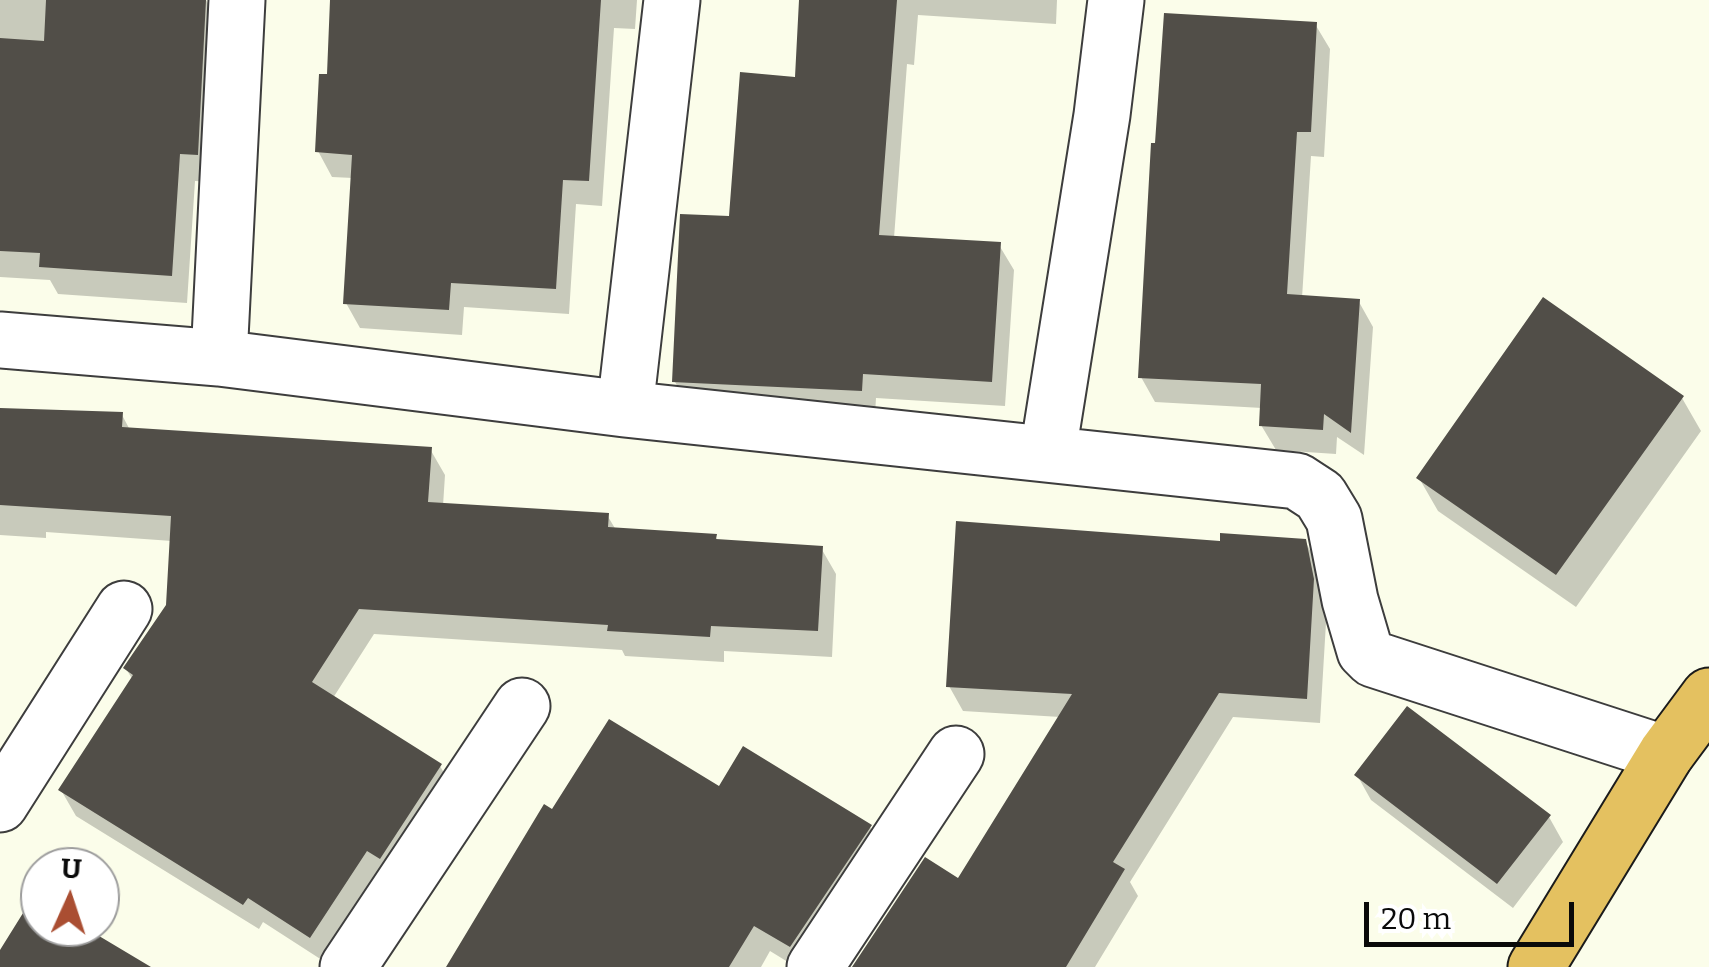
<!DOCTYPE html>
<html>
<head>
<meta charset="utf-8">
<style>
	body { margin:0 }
	#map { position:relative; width:1709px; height:967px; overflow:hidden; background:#fbfdea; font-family:Bitter,serif }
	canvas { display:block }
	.north { position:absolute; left:20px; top:847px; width:100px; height:100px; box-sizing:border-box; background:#fff; border:2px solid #9d9d9d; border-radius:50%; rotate:3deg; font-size:28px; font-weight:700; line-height:40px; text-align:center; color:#0a0a0a }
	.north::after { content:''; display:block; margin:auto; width:35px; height:45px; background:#aa4e32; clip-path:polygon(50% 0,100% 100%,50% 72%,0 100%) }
	.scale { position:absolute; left:1364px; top:902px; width:210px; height:45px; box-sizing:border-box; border:5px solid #0a0a0a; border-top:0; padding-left:12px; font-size:30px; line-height:35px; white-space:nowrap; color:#0a0a0a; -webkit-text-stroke:8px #fff; paint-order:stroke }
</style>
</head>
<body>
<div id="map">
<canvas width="1709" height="967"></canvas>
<div class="north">U</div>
<div class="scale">20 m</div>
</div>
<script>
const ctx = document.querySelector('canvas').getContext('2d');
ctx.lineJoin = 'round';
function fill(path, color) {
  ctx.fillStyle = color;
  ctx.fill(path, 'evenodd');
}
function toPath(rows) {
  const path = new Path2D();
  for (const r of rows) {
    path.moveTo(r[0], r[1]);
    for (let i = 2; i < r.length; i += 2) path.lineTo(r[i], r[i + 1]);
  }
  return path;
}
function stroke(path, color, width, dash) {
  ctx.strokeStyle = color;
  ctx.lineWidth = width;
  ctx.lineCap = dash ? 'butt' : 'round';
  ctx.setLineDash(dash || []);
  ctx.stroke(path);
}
const shadow = toPath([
	[0,0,206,0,221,26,213,182,195,181,187,303,58,294,50,280,0,277],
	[455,0,637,0,635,29,614,28,602,206,576,204,569,314,464,307,462,335,360,328,346,303,353,178,332,177,318,151,476,84],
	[801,0,1057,0,1056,24,918,15,914,65,907,64,894,238,999,245,1014,270,1005,406,876,398,875,415,690,407,675,382,731,219,797,80],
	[1315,24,1330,49,1324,157,1311,156,1302,298,1359,302,1373,327,1364,455,1337,437,1336,454,1276,450,1261,425,1262,408,1155,402,1141,377],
	[1682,398,1701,431,1576,607,1438,511,1419,478],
	[0,409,122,415,130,430,430,449,445,475,443,506,607,515,616,530,715,536,719,542,821,548,836,574,832,657,724,651,724,662,625,656,622,650,374,634,333,698,440,766,455,792,325,962,263,922,259,929,76,816,61,790,133,680,126,669,168,606,172,541,46,532,46,538,0,535],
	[1305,541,1319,567,1327,606,1320,723,1233,717,1130,882,1138,896,1095,967,855,967,959,881,1060,717,963,711,949,686,1222,543],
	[1357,775,1549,817,1563,842,1513,908,1371,800],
	[719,789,870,827,885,854,796,967,770,951,761,967,447,967,553,813]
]);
const building = toPath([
	[46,0,206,0,198,155,180,154,172,276,39,267,40,253,0,251,0,38,44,41],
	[330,0,601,0,589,181,563,180,556,289,451,283,449,310,343,304,352,155,315,152,319,74,327,74],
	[799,0,897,0,879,235,1001,242,992,382,863,374,862,391,672,382,680,214,729,216,740,72,795,77],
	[1164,13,1317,22,1311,132,1297,132,1287,294,1360,299,1351,433,1324,414,1323,430,1259,426,1261,384,1138,378,1151,143,1155,143],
	[1543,297,1684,396,1556,575,1416,478],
	[0,408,123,412,122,427,432,447,428,502,609,513,608,527,717,534,716,539,823,546,818,631,711,626,710,637,607,631,608,625,359,609,312,682,442,764,380,859,367,851,310,938,248,898,243,905,58,790,133,675,123,668,166,605,171,516,0,505],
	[956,521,1220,541,1220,533,1306,539,1314,579,1307,699,1219,693,1113,862,1125,869,1066,967,852,967,925,857,958,878,1072,694,946,687],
	[1407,706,1551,815,1497,884,1354,775],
	[609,719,719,786,743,746,872,825,790,947,754,926,729,967,446,967,544,804,552,809],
	[33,897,40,901,40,927,84,927,151,967,0,967,0,950]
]);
const minor = toPath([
	[0,340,219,358,625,409,1297,481,1320,496,1334,519,1350,600,1365,651,1373,659,1666,754],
	[219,358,237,0],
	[625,409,672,0],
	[1048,452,1102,115,1116,0],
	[0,804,124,609],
	[348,967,522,706],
	[815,967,956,754]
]);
const highway = toPath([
	[1536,967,1666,754,1709,696]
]);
fill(shadow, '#0003');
fill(building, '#514e48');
stroke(minor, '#3d3d3d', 59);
stroke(highway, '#1b1b1b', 59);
stroke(minor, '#fff', 55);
stroke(highway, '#e4c160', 55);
</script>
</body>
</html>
